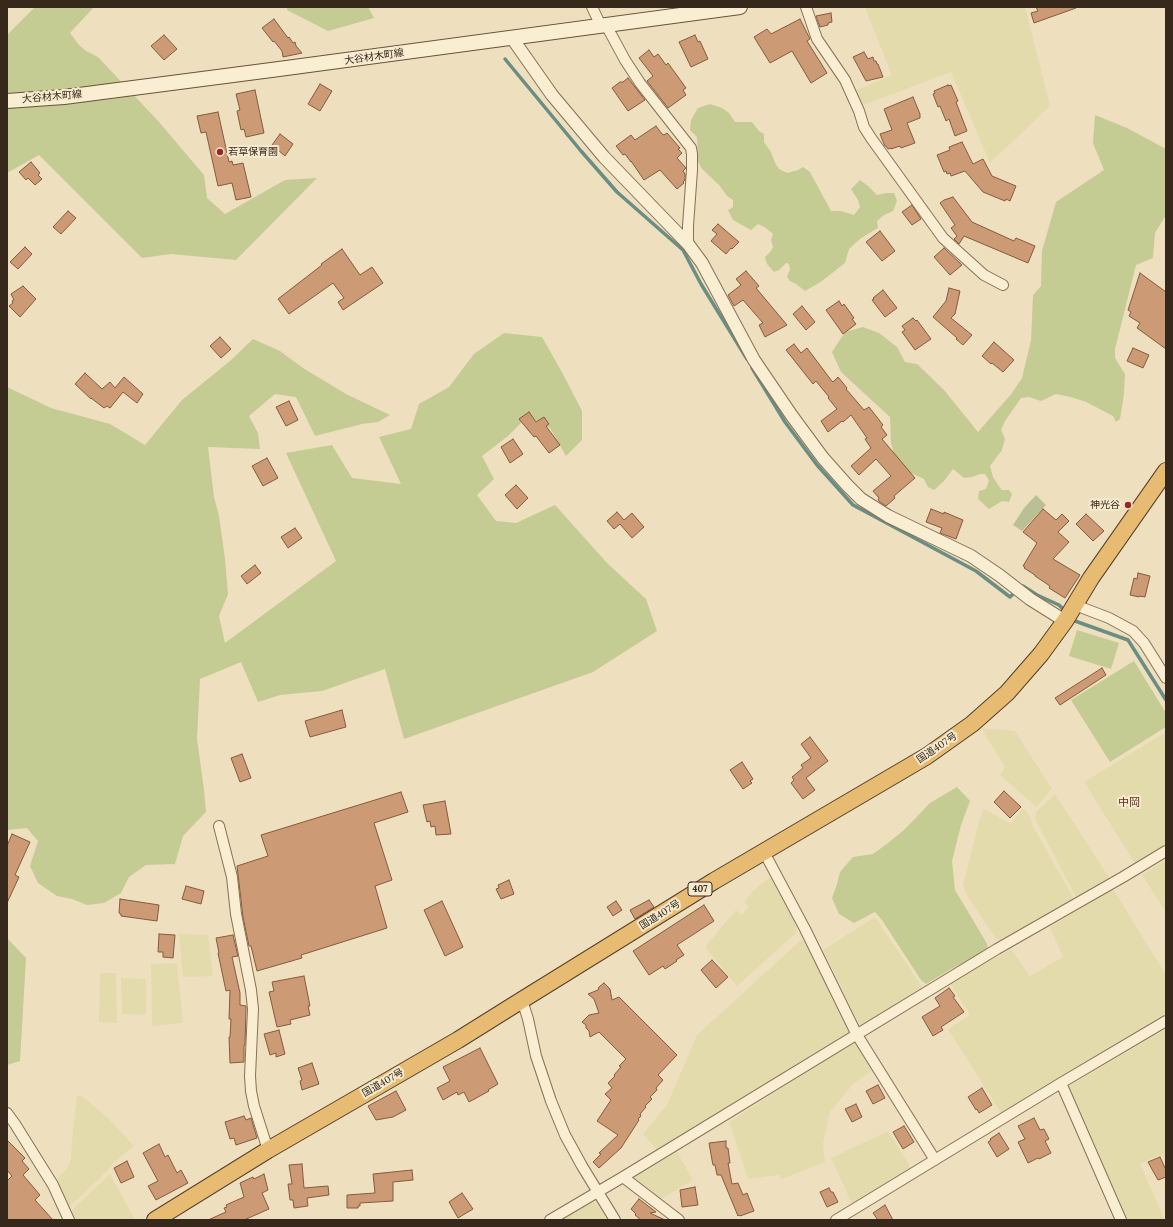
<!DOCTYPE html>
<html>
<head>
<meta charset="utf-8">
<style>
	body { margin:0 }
	#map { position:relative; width:1173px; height:1227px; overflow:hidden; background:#eee0bf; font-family:Lora,serif }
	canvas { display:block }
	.frame { position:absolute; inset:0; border:8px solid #36291c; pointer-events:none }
</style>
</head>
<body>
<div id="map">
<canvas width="1173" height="1227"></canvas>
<div class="frame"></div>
</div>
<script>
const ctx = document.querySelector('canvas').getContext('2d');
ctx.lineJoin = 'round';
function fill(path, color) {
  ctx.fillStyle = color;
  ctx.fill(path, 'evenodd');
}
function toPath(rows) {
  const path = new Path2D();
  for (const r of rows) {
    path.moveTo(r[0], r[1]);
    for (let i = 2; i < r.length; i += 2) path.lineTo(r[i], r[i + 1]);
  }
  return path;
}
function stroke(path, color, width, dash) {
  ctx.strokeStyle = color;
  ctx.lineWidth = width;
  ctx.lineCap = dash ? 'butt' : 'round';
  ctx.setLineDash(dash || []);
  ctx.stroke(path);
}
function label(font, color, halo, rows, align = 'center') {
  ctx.font = font + ' Lora,"Noto Sans JP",serif';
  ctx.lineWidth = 4;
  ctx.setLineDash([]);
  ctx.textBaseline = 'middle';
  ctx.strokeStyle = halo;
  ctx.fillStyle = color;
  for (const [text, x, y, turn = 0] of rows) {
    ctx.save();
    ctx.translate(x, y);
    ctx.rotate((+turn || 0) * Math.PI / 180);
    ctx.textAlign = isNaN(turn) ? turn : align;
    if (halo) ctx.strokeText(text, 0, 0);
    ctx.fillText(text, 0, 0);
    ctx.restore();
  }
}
const farmland = toPath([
	[866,7,1025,7,1050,106,990,163,951,72,861,106,854,91,892,75,865,8],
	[981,728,1015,731,1052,789,1036,807,1000,775,1005,767],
	[1166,732,1166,846,1136,865,1084,782],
	[1055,794,1110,879,1076,897,1035,819,1036,812],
	[1023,808,1029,815,1033,826,1074,899,1000,940,996,939,968,897,963,885,979,821,984,809,1011,824],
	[1166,860,1166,912,1142,875],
	[770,877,797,927,796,933,737,986,705,947,736,910,741,915,749,907,744,902,752,892],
	[1113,889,1166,975,1166,1013,1001,1113,948,1029,970,1015,950,983,1011,949,1030,976,1063,957,1050,927],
	[875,917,922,987,863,1025,859,1024,823,950],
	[179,934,208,935,213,976,183,977],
	[801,940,806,942,851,1030,849,1034,657,1150,643,1134,667,1105,697,1035],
	[177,963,183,1023,152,1026,151,964],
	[100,973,116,973,117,1023,99,1022],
	[121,978,146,979,146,1015,122,1014],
	[1166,1029,1166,1163,1162,1154,1140,1164,1165,1220,1126,1220,1067,1087],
	[853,1042,858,1042,873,1070,853,1084,830,1112,823,1144,825,1162,782,1179,778,1175,748,1179,729,1122],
	[77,1096,82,1096,109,1119,134,1146,113,1163,107,1171,68,1208,57,1178,68,1168,71,1157,73,1129],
	[888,1131,911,1168,852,1204,831,1158],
	[677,1152,693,1180,660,1200,632,1179],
	[110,1174,134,1218,131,1220,74,1220,70,1212],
	[591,1202,597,1203,607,1220,562,1220]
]);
const green = toPath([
	[35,7,94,7,70,33,79,45,86,51,98,57,159,122,204,175,207,198,225,214,285,180,317,178,236,260,171,254,142,258,39,155,7,173,7,35],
	[287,7,368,7,374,18,328,31,287,10],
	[710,104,722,108,729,113,735,122,752,122,759,131,764,134,764,142,771,152,775,163,779,169,787,173,798,170,803,167,810,172,831,211,841,211,854,215,860,207,858,200,851,189,860,180,868,186,877,195,886,193,894,193,897,201,893,211,884,215,877,221,878,228,861,238,849,249,845,263,822,281,805,291,796,284,790,281,787,277,790,269,789,264,786,263,779,270,774,272,767,264,765,257,771,251,773,247,771,240,773,234,766,228,758,224,751,230,733,220,728,210,733,207,733,200,727,196,719,185,702,169,698,162,697,137,690,130,691,120,698,108],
	[1095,115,1127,128,1166,149,1166,215,1155,233,1153,258,1136,265,1115,349,1115,358,1125,374,1124,394,1120,419,1116,422,1113,416,1086,402,1071,397,1056,394,1041,401,1029,397,1021,398,1005,421,1001,430,1005,439,1002,450,990,466,993,477,998,485,1002,490,1009,490,1012,494,1009,502,1002,501,989,509,978,499,979,491,986,489,989,480,985,474,980,474,972,477,964,478,953,469,944,481,934,490,928,487,924,479,911,473,896,461,891,443,890,417,841,372,832,352,845,332,863,327,879,333,897,347,905,362,917,364,944,390,978,432,1012,393,1022,378,1031,340,1033,295,1041,286,1042,251,1056,202,1104,170,1093,143],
	[504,333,542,337,563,374,582,411,582,440,566,456,550,428,528,416,508,436,482,456,494,479,477,495,496,521,516,523,555,505,607,563,646,599,657,631,593,672,404,739,385,669,322,691,280,695,258,702,241,662,200,679,197,739,204,790,206,812,183,836,175,864,146,865,129,877,121,893,104,903,87,905,72,899,57,896,38,883,30,866,38,841,27,828,7,830,7,387,51,408,110,424,145,445,182,400,230,361,253,339,280,351,303,368,346,394,390,415,378,422,362,424,315,436,296,397,275,394,249,416,258,433,260,449,208,447,214,497,219,516,225,559,228,594,219,616,225,643,336,561,286,453,332,445,352,478,401,484,379,437,411,429,419,404,449,387,474,354],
	[1077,630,1119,643,1111,669,1069,656],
	[1134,661,1166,713,1166,727,1110,762,1071,700],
	[957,787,970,801,961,825,952,861,955,890,986,942,988,947,983,953,951,969,926,984,921,980,882,920,875,912,854,923,839,914,832,898,837,884,840,872,853,857,873,854,888,843,904,830,930,803],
	[7,938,26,958,20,1061,7,1065]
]);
const cemetery = toPath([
	[1036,495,1046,505,1022,531,1013,525,1024,508]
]);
const stream = toPath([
	[505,59,581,151,617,192,683,250,701,284,747,359],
	[752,368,785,422,817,465,853,505,976,571,1010,597,1016,591],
	[1023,586,1037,595,1059,605,1065,611],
	[1072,618,1075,621,1128,640,1166,700]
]);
const building = toPath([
	[1036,7,1076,7,1076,8,1034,23,1031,13,1038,11,1036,7],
	[831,13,832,22,828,23,828,25,820,27,816,16,831,13],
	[274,19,288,38,289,37,293,43,295,42,296,46,302,53,283,57,282,51,274,41,273,42,262,28,274,19],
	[800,19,810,39,807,41,827,73,811,83,792,51,770,63,754,37,767,29,771,34,800,19],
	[164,35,177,49,164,60,151,46,164,35],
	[695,35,698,42,700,41,708,59,691,67,679,42,695,35],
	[649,50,654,57,658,54,666,65,668,63,686,88,683,90,686,95,668,108,647,81,653,76,639,58,649,50],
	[864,52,868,59,873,57,874,61,876,61,877,64,878,64,883,77,866,81,853,57,864,52],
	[628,78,645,100,628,111,612,88,620,82,623,82,628,78],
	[320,84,332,91,320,111,308,104,320,84],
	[948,85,948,86,951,85,958,101,956,102,967,131,955,136,949,119,946,121,940,106,938,107,933,94,935,93,934,91,948,85],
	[255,90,264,133,246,137,244,129,241,130,237,111,240,110,236,94,255,90],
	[913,97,920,114,920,118,907,123,915,143,901,148,900,146,891,149,891,148,888,149,886,146,885,146,884,144,880,134,892,130,884,109,913,97],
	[218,112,229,162,232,161,233,165,243,163,251,197,236,200,232,183,218,186,206,132,201,133,197,116,218,112],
	[656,126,662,134,664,135,667,133,680,148,678,149,682,153,677,158,686,168,683,171,685,174,685,180,683,182,684,183,677,189,660,170,644,180,631,161,631,162,625,154,623,155,616,146,631,135,635,140,656,126],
	[280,134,293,144,285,156,272,145,280,134],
	[962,142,973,164,983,159,992,176,1016,186,1010,201,1006,199,1005,201,983,192,965,171,951,176,950,173,947,174,946,171,944,172,937,155,950,150,949,147,962,142],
	[31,162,40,173,38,175,42,179,35,185,28,178,26,180,19,172,31,162],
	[953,197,972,222,1014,241,1016,238,1035,246,1028,263,964,236,959,244,954,239,957,236,951,228,955,225,940,203,944,200,953,197],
	[912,205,921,219,912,225,902,212,912,205],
	[68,211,76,218,61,234,53,227,68,211],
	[718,224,739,242,732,249,731,248,726,254,711,241,717,234,712,230,718,224],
	[880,231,895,251,882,261,866,242,880,231],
	[25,247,32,254,18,269,10,262,25,247],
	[944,248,962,265,950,275,934,257,944,248],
	[342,249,360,275,372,267,383,283,343,310,338,302,344,298,333,283,289,314,278,299,322,265,321,264,342,249],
	[746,271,759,286,756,288,787,325,765,337,759,325,763,323,743,300,734,306,728,295,741,285,736,279,746,271],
	[1140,273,1166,292,1166,349,1137,328,1140,323,1129,316,1131,312,1128,310,1140,273],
	[23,286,36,299,20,317,9,306,13,303,12,301,14,300,11,294,23,286],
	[949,288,960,291,955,314,951,318,972,335,963,345,956,339,957,338,933,317,946,301,949,288],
	[883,290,897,308,885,317,872,300,874,299,873,298,883,290],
	[839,301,842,306,844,304,854,318,852,319,856,324,843,334,826,310,839,301],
	[802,306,815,322,806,330,793,314,802,306],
	[913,318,916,321,917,320,931,339,915,350,902,332,905,330,902,326,913,318],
	[220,337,231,349,221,358,210,346,220,337],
	[994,342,1014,360,1003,372,992,363,991,364,982,356,994,342],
	[794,344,801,353,807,348,831,380,833,382,838,377,847,388,846,389,864,410,869,407,883,425,881,427,887,435,882,439,915,478,894,496,895,498,886,506,880,502,878,500,879,498,873,491,891,476,876,459,859,475,851,466,871,448,865,439,867,438,851,415,843,422,842,421,828,432,821,421,837,409,828,398,829,397,816,381,813,384,786,350,794,344],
	[1133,348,1149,355,1143,368,1127,361,1133,348],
	[85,373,102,389,110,382,115,388,124,377,143,394,137,403,123,392,110,408,107,406,104,408,91,398,91,399,75,384,85,373],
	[289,401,298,420,286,426,276,407,289,401],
	[529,412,536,422,544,417,549,424,546,426,560,445,549,453,536,436,534,437,519,419,529,412],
	[513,439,523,454,510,463,501,447,513,439],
	[267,458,278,478,263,486,252,466,267,458],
	[516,485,528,498,517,509,505,495,516,485],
	[931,509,944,514,944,512,963,520,956,539,940,533,942,528,926,522,931,509],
	[1043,509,1056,520,1062,514,1069,521,1058,532,1069,542,1053,559,1080,575,1065,598,1049,588,1050,586,1035,576,1035,575,1024,568,1025,567,1023,566,1037,543,1023,532,1043,509],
	[617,512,624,520,632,513,644,527,632,538,620,524,614,529,607,521,617,512],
	[1086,514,1104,531,1093,541,1076,524,1086,514],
	[295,528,302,538,288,548,281,537,295,528],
	[255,565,261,573,247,584,241,576,255,565],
	[1138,573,1150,576,1145,597,1139,596,1139,597,1130,595,1134,578,1137,579,1138,573],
	[1102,668,1106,675,1060,705,1055,698,1102,668],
	[342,710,346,727,310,737,305,721,342,710],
	[810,737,828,761,806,778,815,790,803,799,791,783,794,780,792,777,803,768,801,765,811,758,801,744,810,737],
	[242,754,251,778,240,782,231,758,242,754],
	[742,762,753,779,750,781,752,783,743,789,730,770,742,762],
	[1004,791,1021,807,1010,818,994,802,1004,791],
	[401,792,408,812,374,823,392,880,375,886,387,928,301,955,302,958,257,971,251,946,249,946,243,917,237,866,268,856,261,835,401,792],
	[445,801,451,834,436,835,435,826,431,827,430,821,427,822,423,805,445,801],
	[12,834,30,842,15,875,19,877,7,903,7,846,12,834],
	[509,880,514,894,501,899,496,889,499,888,498,885,509,880],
	[186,886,204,891,201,904,182,899,186,886],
	[120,899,159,905,157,921,121,916,121,914,119,913,120,899],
	[649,900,654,907,635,919,630,910,649,900],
	[442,901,463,947,445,956,424,910,442,901],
	[616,901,622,910,613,916,607,907,616,901],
	[704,905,714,921,677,945,684,955,676,960,677,961,665,969,663,966,649,975,633,951,704,905],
	[159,934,175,935,173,958,163,957,163,952,158,952,159,934],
	[233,935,238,956,232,957,240,993,240,1005,246,1006,246,1007,245,1045,244,1045,244,1062,230,1063,229,1037,230,1037,231,1019,229,1019,230,990,226,991,218,953,219,953,216,938,233,935],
	[712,960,728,977,716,988,701,970,712,960],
	[304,976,310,1006,308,1006,310,1015,290,1020,291,1024,277,1027,269,992,274,991,272,982,304,976],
	[604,983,610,989,612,1000,619,997,677,1055,658,1075,663,1080,656,1088,657,1090,650,1097,652,1099,645,1106,646,1107,640,1114,641,1116,638,1119,639,1120,621,1148,599,1168,593,1162,601,1154,599,1153,618,1135,597,1121,611,1100,605,1094,612,1088,608,1083,615,1076,614,1075,621,1067,619,1066,626,1059,599,1032,590,1037,589,1031,586,1028,586,1025,582,1022,589,1015,599,1013,594,999,588,994,598,990,599,987,604,983],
	[949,988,955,996,953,997,964,1012,941,1027,943,1030,933,1036,922,1017,940,1006,935,998,949,988],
	[279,1030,285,1054,276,1057,276,1053,270,1055,264,1034,279,1030],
	[480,1048,498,1084,488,1090,489,1091,469,1102,464,1092,458,1095,457,1092,443,1100,437,1088,450,1081,443,1067,480,1048],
	[312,1063,319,1084,302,1090,300,1081,302,1080,298,1068,312,1063],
	[878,1085,885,1098,873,1104,866,1091,878,1085],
	[982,1088,992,1105,979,1113,977,1109,976,1110,968,1097,982,1088],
	[396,1091,406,1110,393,1117,376,1120,368,1106,396,1091],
	[856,1104,862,1117,852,1122,845,1109,856,1104],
	[244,1116,246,1120,251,1118,257,1138,236,1145,234,1138,230,1139,225,1122,244,1116],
	[1034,1118,1040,1130,1044,1129,1049,1139,1045,1141,1051,1153,1039,1159,1038,1158,1028,1163,1018,1142,1025,1139,1018,1126,1034,1118],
	[904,1126,914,1142,903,1149,893,1132,904,1126],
	[999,1133,1009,1149,997,1157,988,1142,991,1140,990,1139,999,1133],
	[7,1140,25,1158,22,1161,29,1169,23,1175,40,1195,35,1200,53,1220,7,1220,7,1181,12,1176,7,1170,7,1140],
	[726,1141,726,1148,728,1148,730,1163,728,1163,732,1184,738,1183,743,1195,747,1193,754,1211,740,1216,739,1215,738,1216,721,1175,717,1175,715,1165,713,1165,712,1160,709,1143,726,1141],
	[159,1144,165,1157,168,1155,177,1173,181,1170,188,1183,156,1200,148,1186,158,1181,143,1153,159,1144],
	[1160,1157,1166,1170,1166,1177,1158,1180,1148,1162,1160,1157],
	[127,1161,134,1177,121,1183,114,1168,127,1161],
	[302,1164,304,1188,328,1186,329,1195,307,1198,308,1206,294,1208,293,1200,290,1200,288,1184,292,1184,289,1165,302,1164],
	[412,1170,413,1180,393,1182,393,1201,360,1203,360,1206,358,1206,358,1208,347,1208,347,1195,375,1193,373,1174,412,1170],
	[264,1174,268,1190,262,1193,269,1209,244,1220,208,1220,226,1212,224,1208,227,1207,226,1205,244,1197,240,1183,253,1177,254,1179,264,1174],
	[695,1187,698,1205,682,1207,680,1190,695,1187],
	[829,1188,831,1192,833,1192,838,1202,827,1207,820,1192,829,1188],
	[462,1193,473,1209,458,1218,449,1202,462,1193],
	[639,1199,656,1212,650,1213,665,1220,641,1220,635,1215,636,1214,631,1209,639,1199],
	[885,1205,893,1220,878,1220,873,1213,885,1205]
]);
const minor = toPath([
	[592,7,601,26],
	[806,7,817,39,845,80,859,111,864,127,871,138,943,238,984,275,1003,285],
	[606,25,625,60,640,83,691,148,692,154,692,170,688,226,688,244],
	[1075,605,1109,618,1133,631,1144,643,1166,678],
	[219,826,232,877,236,914,251,990,253,1009,250,1076,251,1091,254,1106,268,1150],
	[764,852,805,929,857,1035,935,1160],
	[522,1000,528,1019,536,1056,551,1101,565,1135,582,1166,615,1220],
	[1061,1083,1121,1220],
	[7,1113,15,1124,53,1185,69,1220],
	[623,1177,679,1220],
	[550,1220,623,1177,997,949,1123,877,1166,851],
	[836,1220,1061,1083,1166,1021]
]);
const tertiary = toPath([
	[512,38,552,95,604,157,688,244,702,263,754,360,792,416,823,458,847,485,861,499,888,516,971,556,999,575,1030,599,1065,621]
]);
const secondary = toPath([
	[7,101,64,97,279,69,740,7]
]);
const trunk = toPath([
	[155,1220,268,1150,458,1040,522,1000,714,881,927,756,972,724,1007,693,1041,654,1065,621,1091,578,1166,471]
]);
const markers = [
	[220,152,4,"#952727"],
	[1128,505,4,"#952727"]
];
const shields = [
	[700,889,24]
];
const shieldNames = [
	["407",700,889]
];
const streetNames = [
	["大谷材木町線",374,57,-8],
	["大谷材木町線",52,97,-5],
	["国道407号",937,748,-34],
	["国道407号",660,915,-32],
	["国道407号",383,1083,-30]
];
const poiNames = [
	["若草保育園",228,152],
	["神光谷",1120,505,"right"]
];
const neighbourhoodNames = [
	["中岡",1129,803]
];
fill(farmland, '#e3dbac');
fill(green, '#c4cb93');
fill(cemetery, '#bac093');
stroke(stream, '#6a8d84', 3.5);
fill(building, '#cc9a74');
stroke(building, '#855a3d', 1);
stroke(minor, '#867157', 12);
stroke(tertiary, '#867157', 14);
stroke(secondary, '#68523b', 16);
stroke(trunk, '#543f2c', 18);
stroke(minor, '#f9edd2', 10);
stroke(tertiary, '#f9edd2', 12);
stroke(secondary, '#f9edd2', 14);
stroke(trunk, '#e8bb72', 16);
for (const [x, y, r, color] of markers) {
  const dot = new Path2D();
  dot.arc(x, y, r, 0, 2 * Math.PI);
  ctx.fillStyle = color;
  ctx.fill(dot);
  stroke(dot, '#f5eace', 1.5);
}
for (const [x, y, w] of shields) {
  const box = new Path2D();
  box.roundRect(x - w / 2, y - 7, w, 14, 3);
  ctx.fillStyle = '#f5eace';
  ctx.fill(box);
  stroke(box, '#36291c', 1);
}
label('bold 9px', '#36291c', null, shieldNames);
label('10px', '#36291c', '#f5eace', streetNames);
label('10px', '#36291c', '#f5eace', poiNames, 'left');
label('11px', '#622b1b', '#f5eace', neighbourhoodNames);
</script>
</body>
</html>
